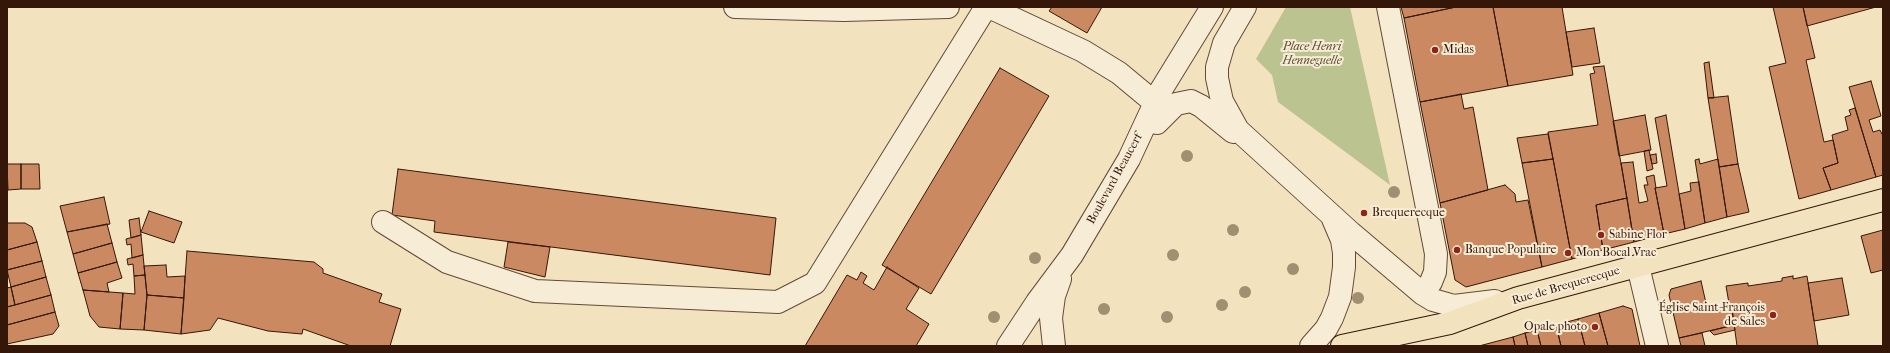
<!DOCTYPE html>
<html>
<head>
<meta charset="utf-8">
<style>
	body { margin:0 }
	#map { position:relative; width:1890px; height:353px; overflow:hidden; background:#f2e2be; font-family:"IM FELL French Canon",serif }
	canvas { display:block }
	.frame { position:absolute; inset:0; border:8px solid #351709; pointer-events:none }
</style>
</head>
<body>
<div id="map">
<canvas width="1890" height="353"></canvas>
<div class="frame"></div>
</div>
<script>
const ctx = document.querySelector('canvas').getContext('2d');
ctx.lineJoin = 'round';
function fill(path, color) {
  ctx.fillStyle = color;
  ctx.fill(path, 'evenodd');
}
function toPath(rows) {
  const path = new Path2D();
  for (const r of rows) {
    path.moveTo(r[0], r[1]);
    for (let i = 2; i < r.length; i += 2) path.lineTo(r[i], r[i + 1]);
  }
  return path;
}
function stroke(path, color, width, dash) {
  ctx.strokeStyle = color;
  ctx.lineWidth = width;
  ctx.lineCap = dash ? 'butt' : 'round';
  ctx.setLineDash(dash || []);
  ctx.stroke(path);
}
function label(font, color, halo, rows, align = 'center') {
  ctx.font = font + ' "IM FELL French Canon",serif';
  ctx.lineWidth = 4;
  ctx.setLineDash([]);
  ctx.textBaseline = 'middle';
  ctx.strokeStyle = halo;
  ctx.fillStyle = color;
  for (const [text, x, y, turn = 0] of rows) {
    ctx.save();
    ctx.translate(x, y);
    ctx.rotate((+turn || 0) * Math.PI / 180);
    ctx.textAlign = isNaN(turn) ? turn : align;
    if (halo) ctx.strokeText(text, 0, 0);
    ctx.fillText(text, 0, 0);
    ctx.restore();
  }
}
const green = toPath([
	[1286,7,1350,7,1390,185,1278,102,1272,75,1256,59]
]);
const building = toPath([
	[1052,7,1102,7,1087,33,1049,11,1052,7],
	[1401,7,1456,7,1404,18,1401,7],
	[1456,7,1493,7,1508,86,1420,102,1404,18,1456,7],
	[1493,7,1562,7,1573,75,1508,86,1493,7],
	[1773,7,1803,7,1815,58,1806,60,1824,142,1833,140,1838,163,1823,168,1831,190,1799,199,1769,67,1786,63,1773,7],
	[1803,7,1876,7,1807,26,1803,7],
	[1594,28,1600,63,1572,67,1566,32,1594,28],
	[1709,62,1714,98,1708,98,1704,63,1709,62],
	[1604,66,1627,198,1596,205,1603,250,1572,259,1548,132,1598,125,1590,74,1595,73,1593,67,1604,66],
	[1000,68,1049,96,931,294,882,265,1000,68],
	[1871,81,1881,116,1869,120,1873,132,1880,130,1883,136,1883,175,1876,177,1849,87,1871,81],
	[1461,94,1464,109,1473,107,1488,190,1440,203,1420,102,1461,94],
	[1728,96,1738,164,1719,167,1708,98,1728,96],
	[1855,108,1876,177,1831,190,1823,168,1838,163,1832,135,1848,130,1845,117,1851,115,1849,110,1855,108],
	[1645,115,1651,150,1619,156,1613,121,1645,115],
	[1666,115,1685,229,1664,234,1655,188,1667,186,1655,118,1666,115],
	[1548,134,1553,159,1522,163,1517,138,1548,134],
	[1649,150,1653,169,1647,171,1644,151,1649,150],
	[1656,154,1657,163,1652,164,1650,155,1656,154],
	[1553,159,1572,259,1542,267,1522,163,1553,159],
	[1699,159,1700,164,1718,159,1727,217,1705,223,1695,160,1699,159],
	[1633,162,1639,203,1648,201,1644,185,1648,185,1646,177,1654,175,1656,188,1655,188,1664,234,1634,242,1621,163,1633,162],
	[7,164,21,164,21,189,8,190,7,164],
	[21,164,39,164,40,189,21,189,21,164],
	[1738,164,1749,212,1727,217,1719,167,1738,164],
	[398,169,776,218,770,275,434,232,435,221,392,215,398,169],
	[1699,182,1705,223,1685,229,1679,194,1691,191,1690,183,1699,182],
	[1505,185,1515,194,1516,202,1528,200,1542,267,1466,287,1455,280,1440,203,1505,185],
	[104,197,110,224,67,232,60,206,104,197],
	[1627,198,1634,242,1603,250,1596,205,1627,198],
	[149,211,182,222,174,243,141,232,149,211],
	[139,218,141,235,131,238,129,220,139,218],
	[7,223,25,223,32,227,37,242,7,250,7,223],
	[107,224,112,243,73,254,67,232,107,224],
	[1883,230,1883,270,1871,273,1861,236,1883,230],
	[141,235,143,255,132,258,131,244,127,245,126,239,141,235],
	[37,242,42,261,7,270,7,250,37,242],
	[508,242,550,247,545,277,504,267,508,242],
	[112,243,117,262,78,273,73,254,112,243],
	[187,251,314,262,323,269,323,273,382,294,379,302,401,309,390,346,351,346,303,329,302,334,268,331,218,318,210,330,181,334,187,251],
	[143,255,145,275,134,276,133,264,128,265,127,259,143,255],
	[42,261,46,277,11,287,7,270,42,261],
	[117,262,122,278,107,283,109,292,83,290,78,273,117,262],
	[166,265,167,277,185,276,184,298,147,295,144,266,166,265],
	[887,267,919,288,906,309,929,324,916,346,805,346,847,275,857,280,861,272,867,276,863,283,874,290,887,267],
	[145,275,147,295,144,330,120,329,123,293,135,294,134,276,145,275],
	[1793,276,1793,279,1807,276,1818,346,1737,346,1732,309,1730,309,1726,286,1748,283,1748,286,1782,281,1782,278,1793,276],
	[46,277,51,295,15,305,11,287,46,277],
	[1842,278,1849,315,1814,321,1808,283,1842,278],
	[1701,281,1708,312,1732,309,1734,325,1679,338,1669,295,1671,289,1701,281],
	[11,287,15,305,7,307,7,288,11,287],
	[83,290,123,293,120,329,99,327,90,316,83,290],
	[51,295,55,312,7,325,7,307,51,295],
	[147,295,184,298,181,334,144,330,147,295],
	[1623,306,1632,309,1640,346,1608,346,1599,313,1623,306],
	[55,312,59,326,53,334,7,344,7,325,55,312],
	[1599,313,1608,346,1585,346,1578,319,1599,313],
	[1578,319,1585,346,1561,346,1556,325,1578,319],
	[1556,325,1561,346,1541,346,1537,330,1556,325],
	[1734,325,1735,330,1714,335,1710,331,1734,325],
	[1537,330,1541,346,1528,346,1525,333,1537,330],
	[1525,333,1528,346,1515,346,1513,337,1525,333],
	[1702,333,1705,346,1681,346,1679,338,1702,333],
	[1513,337,1515,346,1479,346,1513,337]
]);
const minor = toPath([
	[735,7,844,10,948,7],
	[989,7,1083,51,1119,73,1166,112],
	[1245,7,1224,43,1217,67,1217,78,1222,101,1238,130,1351,233,1423,294,1433,300,1454,306,1495,301],
	[1388,7,1436,254,1435,272,1431,282,1423,294],
	[1157,123,1176,104,1191,101,1201,106,1233,132],
	[383,222,447,262,535,291,778,302,815,283,986,7],
	[1638,266,1657,346],
	[1008,346,1037,302,1072,255,1129,159,1161,90,1212,7],
	[1054,346,1051,318,1054,296,1060,279],
	[1311,346,1326,329,1332,318,1340,297,1344,267,1344,253,1342,240,1333,219]
]);
const major = toPath([
	[1342,346,1450,323,1518,298,1883,200]
]);
const trees = [
	[1187,156],
	[1394,192],
	[1233,230],
	[1173,255],
	[1035,258],
	[1293,269],
	[1245,292],
	[1358,298],
	[1222,305],
	[1104,309],
	[994,317],
	[1167,317]
];
const markers = [
	[1435,50,4,"#8f2418"],
	[1364,213,4,"#8f2418"],
	[1601,235,4,"#8f2418"],
	[1457,250,4,"#8f2418"],
	[1568,253,4,"#8f2418"],
	[1773,315,4,"#8f2418"],
	[1595,327,4,"#8f2418"]
];
const parkNames = [
	["Place Henri",1312,47],
	["Henneguelle",1312,61]
];
const poiNames = [
	["Midas",1443,50],
	["Brequerecque",1372,213],
	["Sabine Flor",1609,235],
	["Banque Populaire",1465,250],
	["Mon Bocal Vrac",1576,253],
	["Église Saint-François",1765,308,"right"],
	["de Sales",1765,322,"right"],
	["Opale photo",1587,327,"right"]
];
const streetNames = [
	["Boulevard Beaucerf",1115,179,-61],
	["Rue de Brequerecque",1566,286,-16]
];
fill(green, '#bbc391');
fill(building, '#ca8961');
stroke(building, '#351709', 1);
stroke(minor, '#644a36', 24);
stroke(major, '#351709', 24);
stroke(minor, '#f7ecd5', 22);
stroke(major, '#f2e2be', 22);
ctx.fillStyle = '#a08f71';
for (const [x, y] of trees) {
  ctx.beginPath();
  ctx.arc(x, y, 6, 0, 2 * Math.PI);
  ctx.fill();
}
for (const [x, y, r, color] of markers) {
  const dot = new Path2D();
  dot.arc(x, y, r, 0, 2 * Math.PI);
  ctx.fillStyle = color;
  ctx.fill(dot);
  stroke(dot, '#f7ecd5', 1.5);
}
label('italic 12px', '#5d4b32', '#f7ecd5', parkNames);
label('12px', '#351709', '#f7ecd5', poiNames, 'left');
label('12px', '#351709', '#f7ecd5', streetNames);
</script>
</body>
</html>
